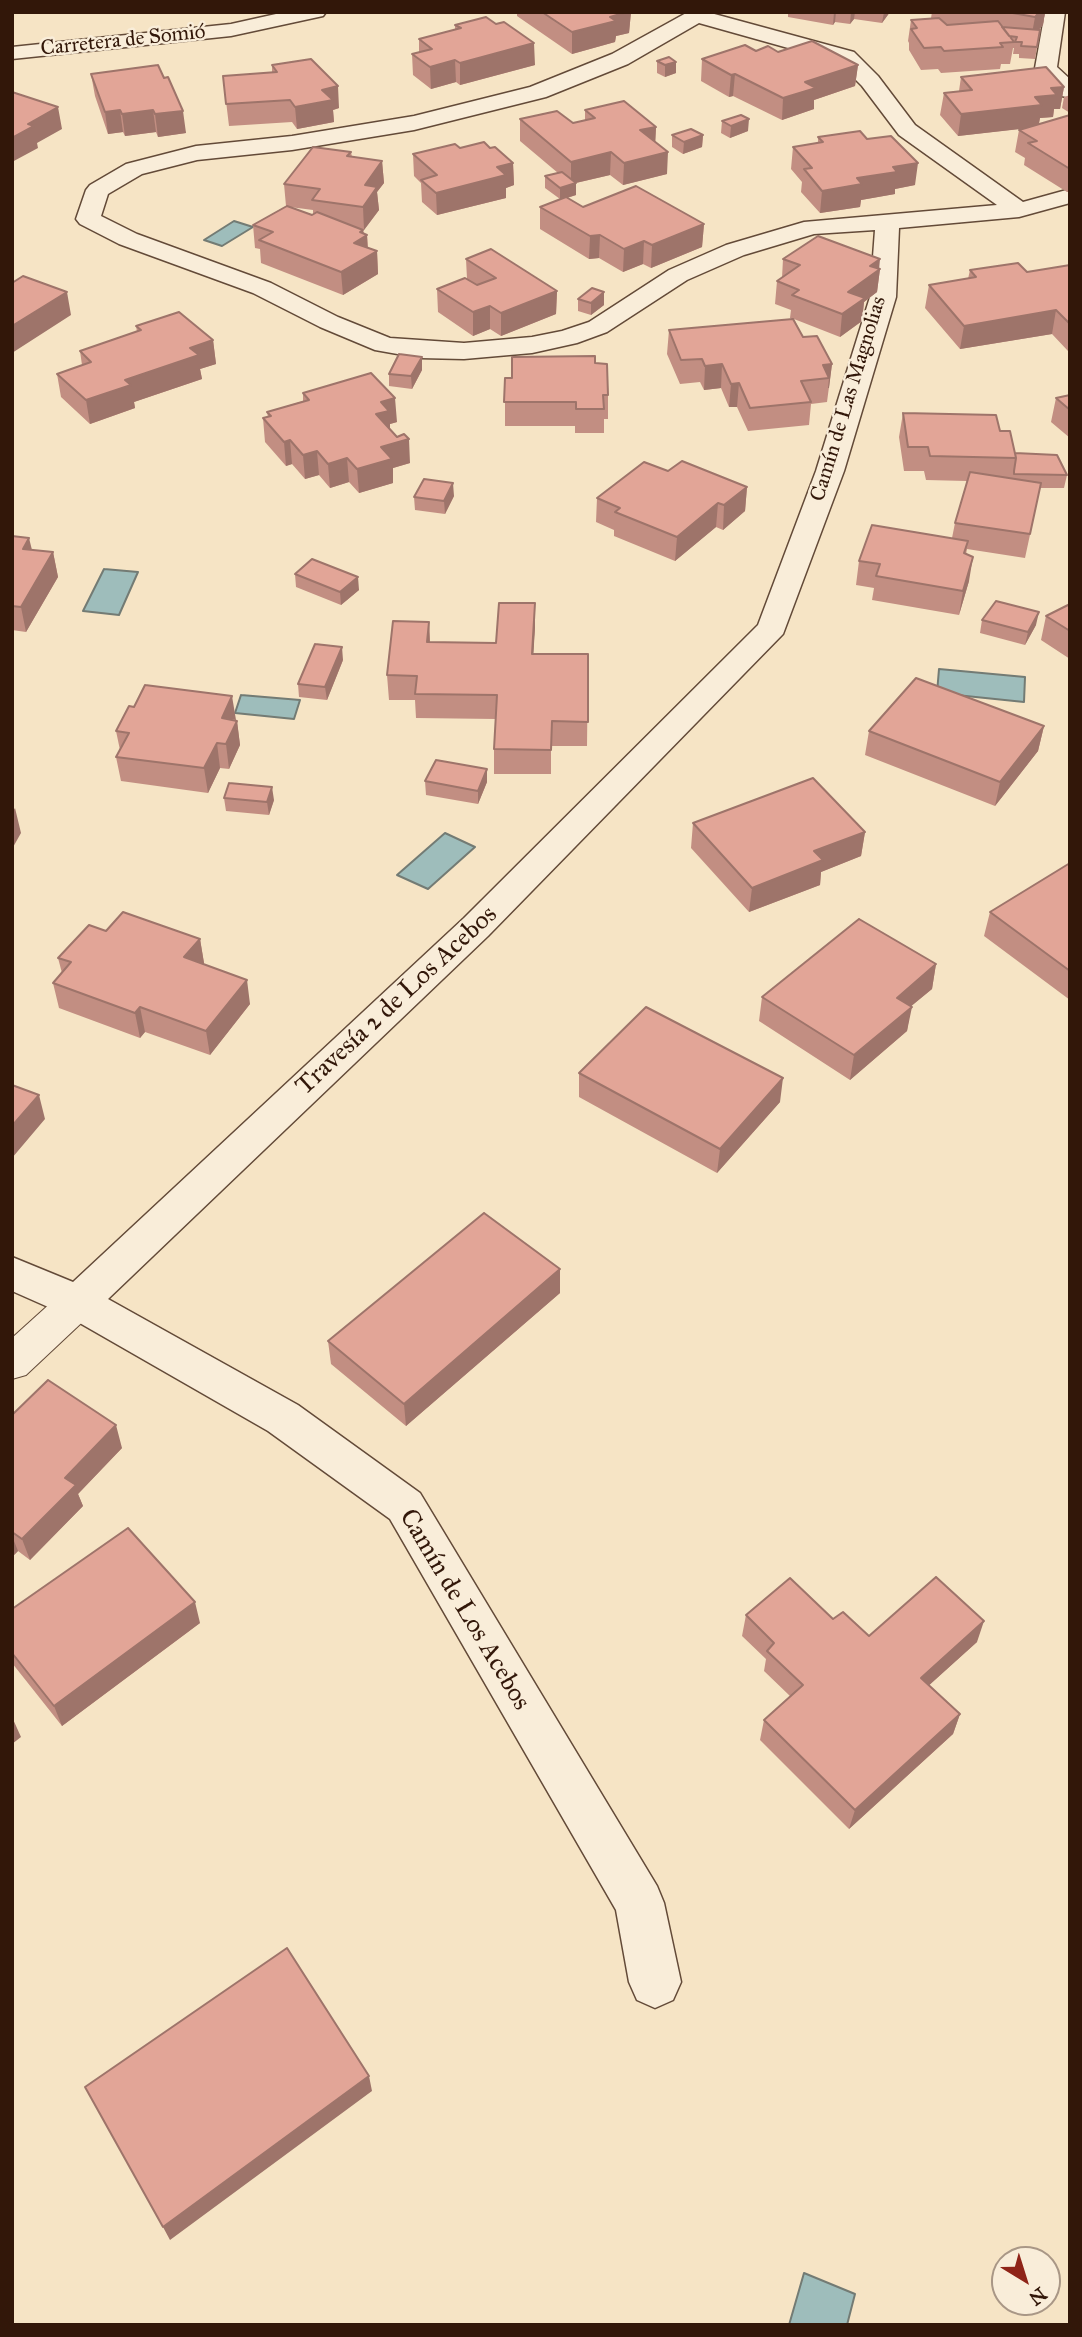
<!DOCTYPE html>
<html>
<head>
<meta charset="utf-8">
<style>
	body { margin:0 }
	#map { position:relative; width:1082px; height:2337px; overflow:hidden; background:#f6e4c5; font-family:"IM FELL Great Primer",serif }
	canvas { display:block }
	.frame { position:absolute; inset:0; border:14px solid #321709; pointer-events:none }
	.north { position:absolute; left:991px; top:2246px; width:70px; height:70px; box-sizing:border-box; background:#f9edd9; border:2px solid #a99786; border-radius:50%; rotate:142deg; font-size:19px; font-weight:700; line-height:28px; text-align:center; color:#321709 }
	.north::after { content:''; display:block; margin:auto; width:24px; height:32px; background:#8f2418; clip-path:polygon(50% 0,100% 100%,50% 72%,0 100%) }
</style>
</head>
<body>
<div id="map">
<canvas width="1082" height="2337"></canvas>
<div class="frame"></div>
<div class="north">N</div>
</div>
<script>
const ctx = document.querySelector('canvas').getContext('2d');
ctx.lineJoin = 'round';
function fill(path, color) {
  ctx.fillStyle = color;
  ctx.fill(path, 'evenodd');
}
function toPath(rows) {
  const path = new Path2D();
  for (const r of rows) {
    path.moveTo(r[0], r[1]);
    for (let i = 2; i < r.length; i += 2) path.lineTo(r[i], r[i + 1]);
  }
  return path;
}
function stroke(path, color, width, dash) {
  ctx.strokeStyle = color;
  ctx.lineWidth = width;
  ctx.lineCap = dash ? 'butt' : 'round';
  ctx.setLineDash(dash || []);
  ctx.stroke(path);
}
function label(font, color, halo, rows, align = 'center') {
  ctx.font = font + ' "IM FELL Great Primer",serif';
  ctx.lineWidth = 5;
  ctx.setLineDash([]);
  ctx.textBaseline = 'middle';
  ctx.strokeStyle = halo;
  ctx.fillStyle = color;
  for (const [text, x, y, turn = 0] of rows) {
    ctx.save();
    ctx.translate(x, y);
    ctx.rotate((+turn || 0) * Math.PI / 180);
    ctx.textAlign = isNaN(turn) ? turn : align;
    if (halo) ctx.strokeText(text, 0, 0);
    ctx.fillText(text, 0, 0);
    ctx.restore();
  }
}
const water = toPath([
	[234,221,253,227,222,246,204,240,234,221],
	[104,569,138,572,119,615,83,611,104,569],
	[939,669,1025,677,1024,702,937,693,939,669],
	[241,695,300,700,294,719,235,713,241,695],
	[445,833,475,847,428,889,397,875,445,833],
	[804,2273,855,2294,847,2325,789,2325,804,2273]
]);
const service = toPath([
	[78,1286,92,1291,97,1302,92,1313,26,1375,12,1379,12,1338,64,1291,78,1286]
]);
const minor = toPath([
	[688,12,707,12,854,52,878,76,915,125,1023,202,1070,189,1070,203,1019,217,899,228,896,297,844,471,783,634,488,936,108,1299,298,1405,420,1493,657,1886,664,1903,681,1982,673,2000,655,2008,637,2000,629,1982,616,1910,390,1519,268,1431,64,1314,12,1291,12,1257,73,1282,464,918,758,625,816,471,870,297,875,230,814,234,744,255,687,280,607,332,577,343,532,353,464,359,420,358,375,350,320,327,253,293,119,244,80,224,76,219,86,190,90,185,126,164,196,146,292,136,414,116,530,87,612,54,688,12],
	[699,23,838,62,862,86,899,135,997,205,804,222,726,245,669,270,589,322,562,331,532,337,464,343,390,338,338,317,271,283,137,234,101,216,108,194,142,174,197,160,292,150,414,130,546,97,628,64,699,23],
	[1045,12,1065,12,1057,67,1070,79,1070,98,1062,96,1035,68,1045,12]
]);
const tertiary = toPath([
	[285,12,326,12,323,16,231,36,12,59,12,47,231,24,285,12]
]);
const wall = toPath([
	[517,12,631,12,629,33,616,36,615,42,572,54,517,16],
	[788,12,890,12,882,23,854,19,850,24,835,22,833,25,788,17],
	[932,12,1045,12,1043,25,1038,30,1040,30,1035,59,1019,58,1019,54,1013,54,1014,48,1013,48,1010,64,1001,64,1000,69,941,73,938,69,921,70,909,50,909,43,908,41,911,20,931,18],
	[455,25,535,65,460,85,456,82,431,89,413,75,412,54,419,52,419,39,455,30],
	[756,51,778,52,858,65,855,86,814,100,814,109,782,120,733,96,729,97,701,81,702,59],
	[669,57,676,73,665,77,657,73,657,61],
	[158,65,186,133,158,137,156,132,125,136,123,132,108,134,95,96,91,74],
	[272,65,339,108,333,110,334,122,297,129,292,122,229,126,223,76,272,73],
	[961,77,1064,87,1060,109,1054,109,1053,117,1040,118,1039,124,1070,115,1070,192,1067,192,1024,165,1025,158,1015,152,1019,130,1027,128,958,136,940,115,944,93,959,91],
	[1070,95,1070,113,1062,108,1064,97],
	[585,110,656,127,655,142,667,174,623,185,610,175,576,183,576,195,567,198,583,207,704,224,702,247,651,268,643,264,623,272,599,258,589,259,540,229,540,207,560,199,545,188,545,176,558,173,520,141,520,119,573,123,585,121],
	[722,121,748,131,730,138,721,133],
	[672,135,703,135,702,147,683,154,672,147],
	[818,137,915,185,895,189,895,194,861,200,860,207,820,213,801,192,802,182,791,169,793,147,818,143],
	[460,148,490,148,513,163,514,185,506,188,506,198,437,215,422,202,421,183,414,176,413,154],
	[351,152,352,157,382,161,384,183,377,192,379,210,364,230,361,229,363,230,364,234,367,235,368,248,377,251,378,274,343,295,261,263,260,249,255,248,253,225,286,206,284,184],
	[290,207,313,210,313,214,312,215],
	[466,259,557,291,556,314,501,336,490,329,473,336,438,312,437,289,467,279],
	[783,259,879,269,880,269,877,292,864,302,862,321,840,337,794,319,803,337,832,364,827,402,811,404,809,425,748,431,737,407,729,407,721,388,704,390,700,382,680,384,667,354,669,330,792,319,790,318,791,310,775,304,777,281,782,278],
	[1070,265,1070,350,1068,351,1052,334,960,349,925,308,929,285,968,279,970,270,1027,272],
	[604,292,604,305,591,315,578,311,578,299],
	[136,326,213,340,216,364,200,369,202,379,134,402,135,408,90,424,61,397,57,374,82,365,80,351,137,332],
	[422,357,422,370,412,389,389,386,389,374],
	[595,363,608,395,608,419,604,419,604,433,575,433,575,426,505,426,505,378,512,378],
	[303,393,397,422,390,424,390,429,410,463,393,468,393,483,359,493,349,482,330,488,319,475,305,479,292,464,286,466,265,442,263,418,268,417,267,412,303,401],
	[1070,395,1070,438,1051,422,1056,398],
	[903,413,1000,431,1015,453,1067,475,1064,488,1040,488,1025,558,967,549,966,554,969,581,959,615,872,600,874,588,856,585,859,561,952,538,955,523,967,481,926,480,924,471,904,471,899,437],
	[668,471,747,487,745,511,723,530,716,527,675,561,614,536,614,530,596,522,597,498],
	[454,496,445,514,415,510,414,497],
	[12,536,32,550,53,552,58,577,26,632,12,630],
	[295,574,359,590,341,605,296,587],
	[1070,604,1070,659,1041,640,1046,616],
	[982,620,1036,625,1025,645,980,633],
	[429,622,430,642,496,643,535,627,533,654,588,654,587,746,551,746,551,774,494,774,494,749,496,719,416,718,415,700,389,700,387,675],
	[343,660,327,700,299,697,298,684],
	[237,721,240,745,229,769,220,768,208,793,121,781,116,757,120,750,116,731],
	[1044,726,1038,751,995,806,865,755,869,731],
	[425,781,487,782,478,804,426,795],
	[224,798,274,800,269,815,226,811],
	[693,823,865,832,861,856,821,872,820,885,749,912,691,848],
	[1070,863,1070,1000,984,936,990,912],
	[106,931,200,939,204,963,203,964,250,1004,210,1055,145,1032,140,1038,59,1008,53,983,62,973,58,958],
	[936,964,932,989,911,1006,907,1031,850,1080,759,1021,762,997],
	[579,1073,780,1102,717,1173,579,1097],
	[560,1269,560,1293,406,1426,331,1364,328,1341],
	[12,1415,122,1448,78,1494,83,1506,30,1560,18,1551,12,1557],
	[12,1609,200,1623,62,1726,12,1663],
	[746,1615,833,1619,869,1636,977,1642,929,1685,960,1714,953,1734,849,1829,760,1740,764,1720,790,1696,764,1671,766,1659,742,1636]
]);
const shadedWall = toPath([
	[612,12,631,12,629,33,616,36,615,42,572,54,572,32,610,17],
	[834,12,836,12,835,22,833,25],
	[851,12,855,12,854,19,850,24],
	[884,12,890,12,882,23],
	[1039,12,1045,12,1043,25,1031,39,1035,17],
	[534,43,535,65,460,85,460,63],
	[455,60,456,82,431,89,430,67],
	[676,62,676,73,665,77,665,65],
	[858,65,855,86,814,100,814,109,782,120,783,98,805,82],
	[735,74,733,96,729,97,731,75],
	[338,86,339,108,333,110,334,122,297,129,295,107,322,90],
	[1064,87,1060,109,1054,109,1053,117,1040,118,1038,127,958,136,961,114,1035,97,1051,88],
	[58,107,62,129,37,143,38,148,12,162,12,138,28,124],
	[120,110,123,132,108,134,105,112],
	[153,110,156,132,125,136,122,114],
	[183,111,186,133,158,137,155,114],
	[749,119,748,131,730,138,731,126],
	[656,127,655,149,640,130],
	[703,135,702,147,683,154,684,142],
	[611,152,610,175,571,184,571,162],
	[668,152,667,174,623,185,624,163],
	[382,161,384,183,377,192,379,210,364,230,363,207,365,185],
	[513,163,514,185,506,188,506,198,437,215,436,193,497,167],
	[918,163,915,185,895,189,895,194,861,200,860,207,820,213,822,191,857,178,893,167],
	[576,183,576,195,560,200,560,188],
	[704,224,702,247,651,268,652,245],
	[363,230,364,237,367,235,368,256,377,251,378,274,343,295,341,272,354,243,360,232],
	[600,235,599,258,589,259,590,236],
	[644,241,643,264,623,272,624,249],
	[880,259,879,270,880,269,877,292,864,302,862,321,840,337,842,314,848,292,870,266],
	[557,291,556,314,501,336,501,313],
	[67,292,71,315,12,353,12,326],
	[604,292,604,305,591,315,591,303],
	[490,306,490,329,473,336,473,312],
	[1056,310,1052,334,960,349,964,326],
	[213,340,216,364,200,369,202,379,134,402,135,408,90,424,86,400,190,348],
	[422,357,422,370,412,389,411,376],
	[722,364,721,388,704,390,705,366],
	[832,364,829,388,828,388,829,378,823,365],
	[739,383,737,407,729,407,731,384],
	[395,398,397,422,390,424,390,434,376,414,381,402],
	[409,439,410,463,393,468,393,483,359,493,357,469,381,447],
	[290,440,292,464,286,466,284,442],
	[317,451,319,475,305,479,303,455],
	[347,458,349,482,330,488,328,464],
	[453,483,454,496,445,514,444,501],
	[747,487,745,511,723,530,724,505],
	[718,503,716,527,675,561,677,537],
	[29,538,35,562,23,549],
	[53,552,58,577,26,632,21,607],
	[973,557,969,581,959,615,963,591],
	[358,577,359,590,341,605,340,592],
	[535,603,535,627,532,678,532,654],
	[1039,612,1036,625,1025,645,1028,632],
	[429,622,430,646,427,642],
	[342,647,343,660,327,700,325,687],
	[232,696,236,720,222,718],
	[237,721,240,745,229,769,226,744],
	[1044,726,1038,751,995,806,1000,782],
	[217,743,220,768,208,793,204,768],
	[487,769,487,782,478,804,478,791],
	[272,787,274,800,269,815,267,802],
	[15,808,21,833,12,849,12,813],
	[865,832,861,856,821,872,820,885,749,912,752,888,814,851],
	[200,939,204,963,188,982,184,957],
	[936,964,932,989,892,1022,897,998],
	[247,980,250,1004,210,1055,206,1031],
	[140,1007,145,1032,140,1038,135,1013],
	[912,1007,907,1031,850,1080,854,1055],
	[783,1078,780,1102,717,1173,720,1149],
	[39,1095,45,1119,12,1158,12,1126],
	[560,1269,560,1293,406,1426,404,1404],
	[116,1425,122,1448,78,1494,83,1506,30,1560,22,1539,65,1478],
	[12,1536,18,1551,12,1557],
	[195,1602,200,1623,62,1726,54,1706],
	[984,1621,977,1642,915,1698,921,1678],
	[960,1714,953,1734,849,1829,855,1810],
	[12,1717,21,1737,12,1744],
	[369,2076,372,2091,170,2240,163,2227]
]);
const building = toPath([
	[542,12,627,12,610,17,616,21,572,32,542,12],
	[1007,12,1039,12,1035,17,1007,12],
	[486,17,496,24,504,22,534,43,460,63,455,60,430,67,412,54,432,49,419,39,461,28,455,25,486,17],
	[939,18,947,25,998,21,1014,42,1000,43,1003,47,944,51,941,47,924,48,911,29,917,28,911,20,939,18],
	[1002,27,1040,30,1037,47,1021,46,1022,42,1015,42,1017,37,1009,36,1002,27],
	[812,41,858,65,805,82,816,88,783,98,735,74,731,75,702,59,745,45,756,51,768,46,778,52,812,41],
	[669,57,676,62,665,65,657,61,669,57],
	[311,59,338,86,322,90,333,100,295,107,290,100,226,104,223,76,277,72,272,65,311,59],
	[158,65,164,78,168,77,183,111,155,114,153,110,122,114,120,110,105,112,91,74,158,65],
	[1046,67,1064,87,1051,88,1057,95,1035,97,1042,105,961,114,944,93,972,90,961,77,1046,67],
	[12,92,58,107,28,124,34,126,12,138,12,92],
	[624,101,656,127,640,130,668,152,624,163,611,152,571,162,520,119,557,111,573,123,595,118,585,110,624,101],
	[741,115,749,119,731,126,722,121,741,115],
	[1070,115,1070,169,1028,143,1037,141,1019,130,1070,115],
	[691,129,703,135,684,142,672,135,691,129],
	[860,131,867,139,891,136,918,163,893,167,897,172,857,178,862,184,822,191,804,169,812,168,793,147,823,142,818,137,860,131],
	[484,142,490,148,495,147,513,163,497,167,506,175,436,193,421,180,437,175,413,154,455,144,460,148,484,142],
	[313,147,351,152,347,156,382,161,365,185,377,187,363,207,312,200,320,189,284,184,313,147],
	[562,172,576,183,560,188,545,176,562,172],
	[636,186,704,224,652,245,644,241,624,249,600,235,590,236,540,207,566,197,583,207,636,186],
	[287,206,312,215,317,212,363,230,360,232,367,235,354,243,377,251,341,272,259,240,273,232,253,225,287,206],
	[818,236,880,259,870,266,880,269,848,292,865,298,842,314,792,295,799,290,777,281,800,265,783,259,818,236],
	[491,249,557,291,501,313,490,306,473,312,437,289,465,278,477,285,496,278,466,259,491,249],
	[1018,263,1027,272,1070,265,1070,324,1056,310,964,326,929,285,976,277,970,270,1018,263],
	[23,276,67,292,12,326,12,283,23,276],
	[592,288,604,292,591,303,578,299,592,288],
	[179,312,213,340,190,348,199,355,125,380,131,385,86,400,57,374,91,362,80,351,141,330,136,326,179,312],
	[793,319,803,337,817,336,832,364,823,365,829,378,801,381,811,402,750,408,739,383,731,384,722,364,705,366,702,359,681,360,669,330,793,319],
	[399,354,422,357,411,376,389,374,399,354],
	[595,356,595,363,607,364,608,395,603,395,604,409,576,409,576,402,504,402,505,378,512,378,512,357,595,356],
	[371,373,395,398,381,402,389,411,376,414,397,437,404,434,409,439,381,447,392,459,357,469,347,458,328,464,317,451,303,455,290,440,284,442,263,418,271,416,267,412,309,400,303,393,371,373],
	[1070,395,1070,410,1056,398,1070,395],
	[903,413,996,415,1000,431,1010,431,1016,458,930,456,928,447,908,447,903,413],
	[1015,453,1057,455,1067,475,1014,474,1014,471,1016,458,1015,453],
	[682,461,747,487,724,505,718,503,677,537,615,512,620,508,597,498,644,462,668,471,682,461],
	[970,472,1041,483,1030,534,955,523,970,472],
	[424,479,453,483,444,501,414,497,424,479],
	[872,525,968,541,964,553,973,557,963,591,876,576,880,564,859,561,872,525],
	[12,536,29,538,23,549,53,552,21,607,12,606,12,536],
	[312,559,358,577,340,592,295,574,312,559],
	[996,601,1039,612,1028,632,982,620,996,601],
	[499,603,535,603,532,654,588,654,588,722,552,721,551,750,494,749,497,695,415,694,417,676,387,675,393,621,429,622,427,642,496,643,499,603],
	[1070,604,1070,631,1046,616,1070,604],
	[315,644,342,647,325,687,298,684,315,644],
	[916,678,1044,726,1000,782,869,731,916,678],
	[145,685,232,696,222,718,237,721,226,744,217,743,204,768,116,757,129,733,116,731,129,706,134,707,145,685],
	[436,760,487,769,478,791,425,781,436,760],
	[813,778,865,832,814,851,823,860,752,888,693,823,813,778],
	[229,783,272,787,267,802,224,798,229,783],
	[1070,863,1070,971,990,912,1070,863],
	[123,912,200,939,184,957,247,980,206,1031,140,1007,135,1013,53,983,71,962,58,958,89,925,106,931,123,912],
	[859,919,936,964,897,998,912,1007,854,1055,762,997,859,919],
	[646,1007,783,1078,720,1149,579,1073,646,1007],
	[12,1085,39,1095,12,1126,12,1085],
	[484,1213,560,1269,404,1404,328,1341,484,1213],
	[48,1380,116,1425,65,1478,76,1485,22,1539,12,1532,12,1415,48,1380],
	[128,1528,195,1602,54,1706,12,1653,12,1609,128,1528],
	[936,1577,984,1621,921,1678,960,1714,855,1810,764,1720,803,1685,767,1651,774,1643,746,1615,790,1578,833,1619,843,1612,869,1636,936,1577],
	[287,1948,369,2076,163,2227,85,2087,287,1948]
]);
const farStreetnames = [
	["Carretera de Somió",123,41,-6],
	["Camín de Las Magnolias",849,399,-73]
];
const streetNames = [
	["Travesía 2 de Los Acebos",397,1001,-43],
	["Camín de Los Acebos",464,1610,59]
];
fill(water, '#9ebdbb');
stroke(water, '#737b74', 2);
stroke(service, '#634a38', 2);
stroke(minor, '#634a38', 3);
stroke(tertiary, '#634a38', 3);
fill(service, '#f9edd9');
fill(minor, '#f9edd9');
fill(tertiary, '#f9edd9');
fill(wall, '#c28e82');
fill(shadedWall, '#9e746a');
fill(building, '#e2a597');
stroke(building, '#9e746a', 2);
label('21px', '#321709', '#f9edd9', farStreetnames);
label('26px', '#321709', '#f9edd9', streetNames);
</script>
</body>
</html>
